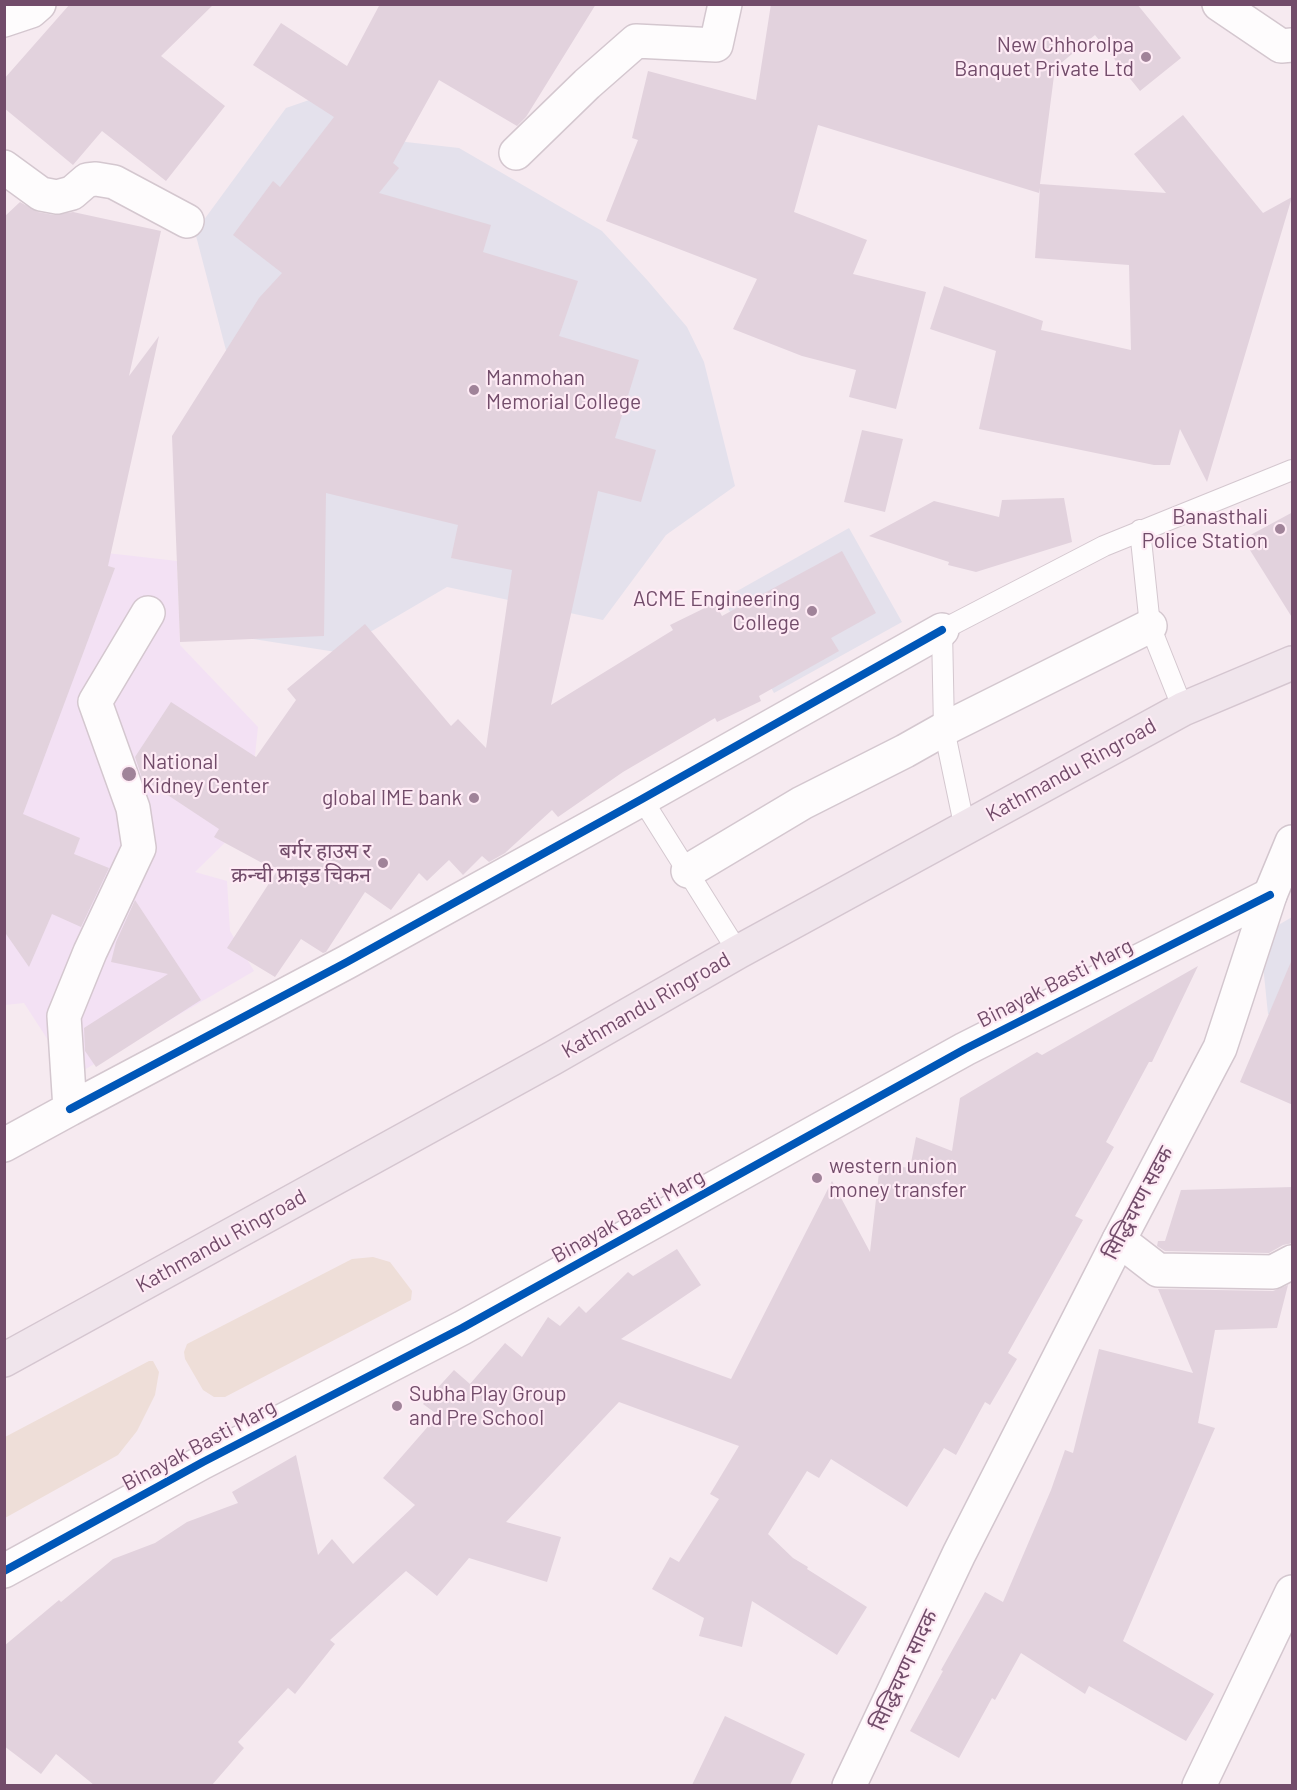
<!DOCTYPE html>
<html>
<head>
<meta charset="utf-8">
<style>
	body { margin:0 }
	#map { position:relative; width:1297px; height:1790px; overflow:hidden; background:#f6eaf0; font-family:Barlow,sans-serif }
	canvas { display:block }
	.frame { position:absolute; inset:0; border:6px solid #724c6a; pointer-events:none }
</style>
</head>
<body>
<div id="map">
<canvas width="1297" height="1790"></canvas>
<div class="frame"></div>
</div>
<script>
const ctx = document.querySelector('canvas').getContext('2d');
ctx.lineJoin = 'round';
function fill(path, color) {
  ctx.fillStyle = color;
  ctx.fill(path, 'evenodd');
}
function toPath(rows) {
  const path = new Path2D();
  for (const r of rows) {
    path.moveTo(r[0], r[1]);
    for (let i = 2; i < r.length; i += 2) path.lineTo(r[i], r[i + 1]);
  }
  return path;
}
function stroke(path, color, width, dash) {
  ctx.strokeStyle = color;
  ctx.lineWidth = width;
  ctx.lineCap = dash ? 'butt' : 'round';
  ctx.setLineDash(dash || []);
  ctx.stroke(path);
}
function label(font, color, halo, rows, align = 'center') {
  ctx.font = font + ' Barlow,"Noto Sans Devanagari",sans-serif';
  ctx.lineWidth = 4.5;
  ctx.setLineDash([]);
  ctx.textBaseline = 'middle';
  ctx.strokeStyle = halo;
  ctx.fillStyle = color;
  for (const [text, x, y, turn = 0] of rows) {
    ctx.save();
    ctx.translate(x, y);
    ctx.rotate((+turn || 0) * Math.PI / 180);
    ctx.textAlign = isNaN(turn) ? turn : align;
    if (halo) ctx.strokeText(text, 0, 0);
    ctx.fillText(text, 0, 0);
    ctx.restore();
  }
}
const education = toPath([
	[347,87,377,125,406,142,459,148,602,231,648,281,687,327,704,362,735,486,666,535,603,620,447,587,336,652,196,630,244,419,195,232,286,108],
	[849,528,902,622,774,693,723,599],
	[1292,917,1292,1021,1268,1014,1260,936]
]);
const medical = toPath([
	[37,545,177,561,180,645,258,727,248,820,195,872,227,881,230,931,254,971,72,1077,24,1003,5,1005,5,578]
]);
const green = toPath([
	[373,1257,390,1262,412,1291,411,1300,225,1397,214,1397,203,1390,185,1359,184,1352,187,1344,352,1259],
	[149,1361,153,1361,159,1372,155,1395,137,1431,118,1455,5,1518,5,1437]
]);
const building = toPath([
	[70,4,214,4,161,56,225,106,166,181,102,131,73,165,4,108,4,79],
	[380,4,596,4,526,117,517,126,439,80,393,163,399,168,379,193,491,225,483,252,578,281,559,336,639,360,615,438,656,450,641,502,598,491,551,705,673,630,670,625,715,603,722,616,842,551,876,613,831,638,839,651,759,696,761,701,717,722,715,718,623,772,558,817,552,810,505,853,489,862,482,856,463,875,449,860,427,881,419,873,391,910,365,892,326,952,323,953,301,939,275,977,227,948,277,871,214,837,219,829,142,778,135,757,171,702,256,757,296,700,287,689,365,624,451,726,458,719,486,748,512,570,451,558,458,525,326,493,324,636,180,642,172,436,259,298,282,273,233,235,273,181,280,187,334,117,253,65,281,23,347,66],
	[771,4,1137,4,1181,58,1140,91,1095,35,1055,68,1040,184,1166,193,1134,154,1183,115,1263,213,1292,197,1207,482,1180,429,1170,465,1154,465,979,429,996,351,930,329,944,286,1043,321,1041,330,1131,350,1129,265,1035,258,1040,188,1039,193,818,125,794,212,867,240,853,274,926,292,896,409,849,397,856,370,802,356,733,329,757,279,606,221,638,140,632,138,648,71,756,100],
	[20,202,38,212,54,215,73,212,161,231,129,376,159,336,108,566,115,568,23,814,80,838,74,854,109,868,81,927,52,914,29,967,4,931,4,217],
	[862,430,903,439,885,512,844,502],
	[1064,498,1072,542,976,572,948,565,949,562,869,536,934,501,999,517,1002,500],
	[1293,512,1293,619,1243,539],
	[135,900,201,1000,96,1067,85,1051,84,1028,168,974,111,962,116,942],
	[1293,957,1293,1105,1240,1082],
	[1198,966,1152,1062,1149,1062,1106,1142,1114,1147,1075,1216,1083,1220,1008,1353,1017,1359,990,1405,985,1402,956,1455,944,1448,907,1507,831,1459,819,1478,807,1471,768,1534,793,1558,808,1567,807,1569,867,1607,837,1655,752,1601,742,1647,699,1636,704,1618,652,1589,670,1557,679,1562,719,1499,710,1494,739,1446,619,1402,506,1522,561,1537,547,1582,469,1558,437,1596,406,1571,330,1640,335,1644,295,1694,288,1688,238,1742,244,1748,212,1785,94,1785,56,1754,41,1774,4,1746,4,1646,59,1600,61,1602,113,1559,155,1543,187,1522,238,1503,232,1492,296,1455,318,1555,332,1539,353,1564,415,1505,383,1478,438,1415,423,1404,454,1370,470,1384,505,1343,522,1357,548,1317,560,1326,579,1306,586,1313,628,1272,633,1276,677,1249,701,1285,621,1339,731,1379,832,1181,870,1252,880,1164,910,1168,916,1137,952,1151,960,1098,1037,1052,1042,1055],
	[1293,1187,1293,1243,1283,1245,1269,1253,1165,1251,1157,1246,1158,1241,1165,1241,1181,1190],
	[1288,1285,1277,1328,1215,1330,1198,1423,1215,1428,1123,1641,1214,1694,1186,1741,1089,1686,1085,1694,1021,1653,995,1700,992,1698,959,1758,910,1731,943,1671,941,1670,985,1592,1003,1602,1051,1490,1065,1450,1073,1453,1099,1349,1193,1373,1158,1289,1273,1291],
	[725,1716,805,1754,790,1785,692,1785]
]);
const service = toPath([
	[1140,530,1150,626,1183,709],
	[642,799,738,952],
	[965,829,944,729,942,630,1104,546,1292,470]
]);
const minor = toPath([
	[4,20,31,11,39,4],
	[516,153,587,84,636,41,716,45,725,4],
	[4,167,41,194,57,197,72,193,87,180,96,179,114,182,187,221],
	[688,871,802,803,905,751,944,729,1150,626],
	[70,1109,347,962,642,799,942,630],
	[4,1145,70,1109,64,1016,90,952,139,848,133,808,95,702,148,613],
	[1119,1240,1158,1270,1273,1272,1292,1262],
	[4,1571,203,1462,462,1328,965,1049,1270,895],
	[1199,1786,1292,1592]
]);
const tertiary = toPath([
	[1219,4,1281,46,1292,45]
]);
const secondary = toPath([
	[849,1786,959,1554,1119,1240,1220,1048,1270,895,1292,842]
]);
const trunk = toPath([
	[4,1360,553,1058,738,952,1183,709,1292,663]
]);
const cycleway = toPath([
	[70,1109,347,962,642,799,942,630],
	[4,1571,203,1462,462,1328,965,1049,1270,895]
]);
const markers = [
	[1146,57,6,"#a08399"],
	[474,390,6,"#a08399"],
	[1280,529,6,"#a08399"],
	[812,611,6,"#a08399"],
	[129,774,8,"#a08399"],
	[474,798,6,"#a08399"],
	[383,863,6,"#a08399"],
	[817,1178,6,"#a08399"],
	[397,1406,6,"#a08399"]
];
const poiNames = [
	["New Chhorolpa",1134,45],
	["Banquet Private Ltd",1134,69],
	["Manmohan",486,378,"left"],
	["Memorial College",486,402,"left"],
	["Banasthali",1268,517],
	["Police Station",1268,541],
	["ACME Engineering",800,599],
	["College",800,623],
	["National",142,762,"left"],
	["Kidney Center",142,786,"left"],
	["global IME bank",462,798],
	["बर्गर हाउस र",371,851],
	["क्रन्ची फ्राइड चिकन",371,875],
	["western union",829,1166,"left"],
	["money transfer",829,1190,"left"],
	["Subha Play Group",409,1394,"left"],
	["and Pre School",409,1418,"left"]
];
const streetNames = [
	["Kathmandu Ringroad",1071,770,-29],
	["Binayak Basti Marg",1055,983,-27],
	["Kathmandu Ringroad",646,1005,-30],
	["सिद्धिचरण सडक",1138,1203,-62],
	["Binayak Basti Marg",628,1216,-29],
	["Kathmandu Ringroad",221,1241,-29],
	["Binayak Basti Marg",199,1445,-28],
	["सिद्धिचरण सादक",904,1670,-65]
];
fill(education, '#e4e1ec');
fill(medical, '#f3e1f4');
fill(green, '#eeded8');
fill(building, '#e2d2dd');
stroke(service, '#d4c7cf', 22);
stroke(minor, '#d4c7cf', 36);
stroke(tertiary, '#d4c7cf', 36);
stroke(secondary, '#d3c6ce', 36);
stroke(trunk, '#d5c6d0', 36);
stroke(service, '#fefcfd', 20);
stroke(minor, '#fefcfd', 33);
stroke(tertiary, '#fefcfd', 33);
stroke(secondary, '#fefcfd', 33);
stroke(trunk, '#f0e5ec', 33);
stroke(cycleway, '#0057b8', 8);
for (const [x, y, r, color] of markers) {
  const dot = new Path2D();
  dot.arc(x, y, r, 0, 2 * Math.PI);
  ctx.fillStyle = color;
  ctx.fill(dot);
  stroke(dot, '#feebf5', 2);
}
label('21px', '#724c6a', '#feebf5', poiNames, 'right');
label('21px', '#724c6a', '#feebf5', streetNames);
</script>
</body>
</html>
